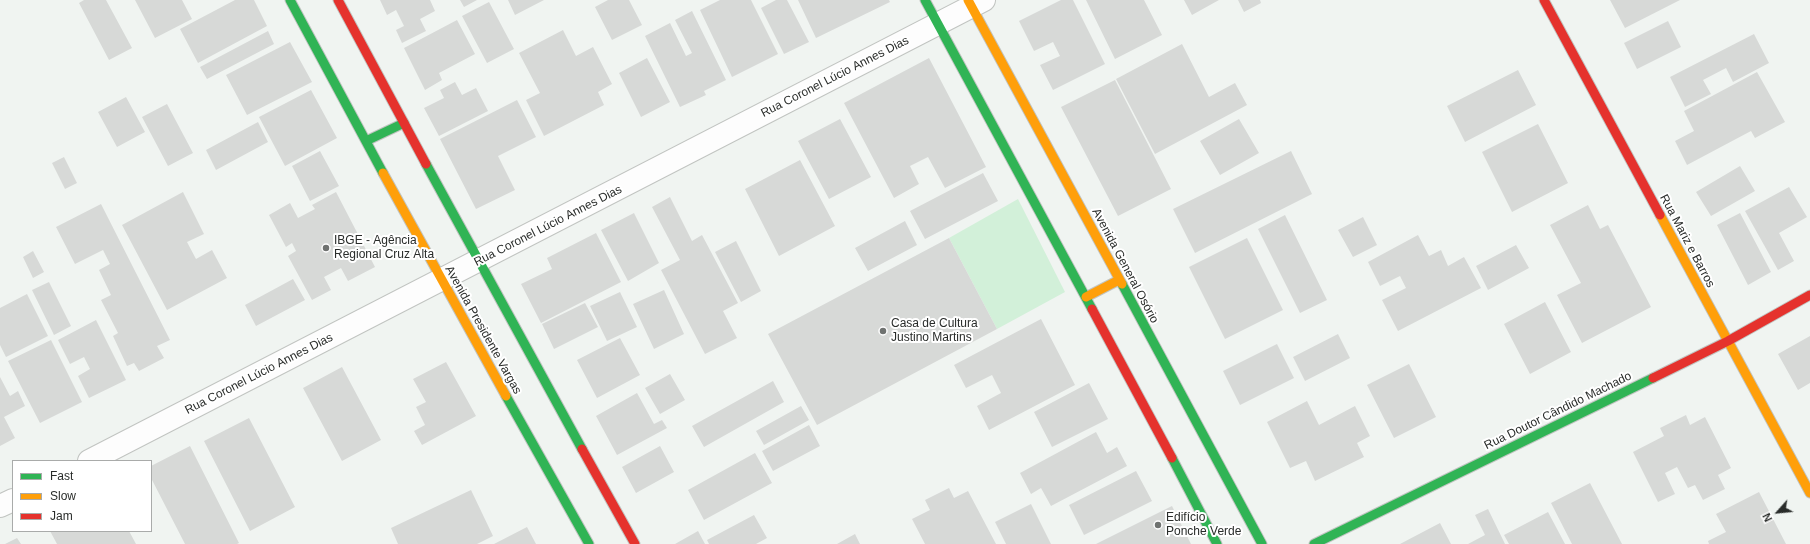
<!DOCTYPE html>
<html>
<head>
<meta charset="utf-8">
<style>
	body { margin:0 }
	#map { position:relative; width:1810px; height:544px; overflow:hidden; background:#f0f4f1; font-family:Arial,sans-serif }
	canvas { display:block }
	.legend { position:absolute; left:12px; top:460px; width:140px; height:72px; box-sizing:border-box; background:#fff; border:1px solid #a9abaa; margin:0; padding:5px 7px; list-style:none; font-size:12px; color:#292c2a }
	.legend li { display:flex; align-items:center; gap:8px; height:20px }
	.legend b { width:20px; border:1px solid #a9abaa }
	.north { position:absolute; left:1758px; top:492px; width:40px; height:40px; -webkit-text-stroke:3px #fff; paint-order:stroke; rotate:243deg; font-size:11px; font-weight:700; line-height:16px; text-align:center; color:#292c2a }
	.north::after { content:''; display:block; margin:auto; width:14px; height:18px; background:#292c2a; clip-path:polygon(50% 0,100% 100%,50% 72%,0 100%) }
</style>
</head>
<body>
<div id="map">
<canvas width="1810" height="544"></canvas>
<ul class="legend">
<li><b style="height:5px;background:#30b455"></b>Fast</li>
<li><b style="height:5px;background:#ff9f0a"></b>Slow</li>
<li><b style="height:5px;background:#e5322d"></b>Jam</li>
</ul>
<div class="north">N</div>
</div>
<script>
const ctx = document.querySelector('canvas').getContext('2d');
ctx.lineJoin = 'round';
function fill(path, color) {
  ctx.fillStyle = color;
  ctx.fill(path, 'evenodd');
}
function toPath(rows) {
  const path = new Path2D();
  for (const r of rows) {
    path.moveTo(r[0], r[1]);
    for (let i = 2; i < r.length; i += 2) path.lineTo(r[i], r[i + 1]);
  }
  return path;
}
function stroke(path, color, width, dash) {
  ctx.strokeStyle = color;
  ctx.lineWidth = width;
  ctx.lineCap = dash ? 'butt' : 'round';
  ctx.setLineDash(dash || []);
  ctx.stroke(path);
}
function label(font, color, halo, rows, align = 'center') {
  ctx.font = font + ' Arial,sans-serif';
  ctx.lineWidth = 4;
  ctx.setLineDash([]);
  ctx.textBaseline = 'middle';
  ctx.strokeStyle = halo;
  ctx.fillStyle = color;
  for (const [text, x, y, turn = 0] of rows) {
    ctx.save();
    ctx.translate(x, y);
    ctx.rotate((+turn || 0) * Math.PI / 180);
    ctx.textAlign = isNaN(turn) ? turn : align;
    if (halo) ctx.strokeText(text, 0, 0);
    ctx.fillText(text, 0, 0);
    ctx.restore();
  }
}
const green = toPath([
	[1018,199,1065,292,997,329,949,238]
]);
const building = toPath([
	[84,0,106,0,132,48,109,60,79,3],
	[135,0,182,0,192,19,155,38],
	[235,0,254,0,267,26,198,63,180,29],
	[380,0,430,0,435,11,420,19,426,31,402,43,396,30,404,26,396,10,387,15],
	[460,0,477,0,464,7],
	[508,0,544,0,515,15],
	[608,0,629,0,642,25,612,40,595,7],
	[720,0,751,0,778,54,732,77,700,10],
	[776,0,787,0,809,42,784,54,761,8],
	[798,0,889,0,890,2,816,38],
	[1061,0,1073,0,1105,64,1053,90,1040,65,1060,56,1053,42,1034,51,1019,21],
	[1086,0,1144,0,1162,35,1115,59],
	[1184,0,1219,0,1192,15],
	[1238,0,1260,0,1261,3,1244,12],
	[1610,0,1680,0,1625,28],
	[489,2,514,49,487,63,462,16],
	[692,11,726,80,704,91,706,95,680,107,645,36,670,23,686,56,692,53,675,20],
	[457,20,475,54,439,73,442,80,425,90,404,48],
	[1668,21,1681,47,1637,69,1624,43],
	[563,30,576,56,593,47,612,84,598,92,604,105,544,136,526,100,540,93,519,53],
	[268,31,274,44,207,79,200,67],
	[1754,34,1769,63,1733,82,1726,68,1703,80,1711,94,1685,107,1670,77],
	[290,42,312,82,247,115,226,75],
	[1182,44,1209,97,1235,83,1247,105,1155,154,1116,79],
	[647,58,670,102,641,117,619,73],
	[929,58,986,167,945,188,928,157,910,166,919,184,894,198,844,103],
	[1518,70,1536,105,1465,142,1447,106],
	[1757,72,1785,122,1755,138,1751,131,1687,165,1675,141,1694,131,1684,111],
	[1115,80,1171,189,1118,216,1061,107],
	[455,82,462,95,476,88,488,111,439,136,424,108,444,98,440,90],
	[311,90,337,138,285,166,259,117],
	[126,97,145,132,117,147,98,112],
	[517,100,536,137,498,156,515,190,476,209,440,139],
	[167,104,193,153,168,166,142,117],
	[840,119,871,177,829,199,798,141],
	[1239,119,1259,153,1220,175,1200,141],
	[258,122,268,142,216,170,206,150],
	[1538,124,1568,183,1512,212,1482,152],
	[320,151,339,186,310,201,292,166],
	[1291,151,1312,194,1195,253,1173,209],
	[64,157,77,183,65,189,52,163],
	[800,160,835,226,779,256,745,189],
	[1740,166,1755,191,1711,216,1696,192],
	[983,173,998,201,925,239,910,211],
	[1789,187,1807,217,1779,233,1794,261,1778,270,1745,211],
	[183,192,204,234,187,242,196,259,212,250,227,278,167,310,122,225],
	[336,192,375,267,348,281,341,268,324,277,331,290,312,300,288,256,296,251,292,243,286,247,269,215,290,203,298,218,315,209,312,205],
	[670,197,692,241,702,235,738,303,723,311,737,338,705,354,661,270,680,260,652,207],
	[101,204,170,340,157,346,164,358,139,371,134,363,127,366,113,336,118,333,101,300,111,295,99,270,110,264,103,250,75,264,56,227],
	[1588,205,1600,229,1608,225,1651,307,1582,343,1557,295,1581,283,1550,225],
	[634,213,659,263,628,281,601,230],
	[1740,213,1771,272,1748,285,1717,225],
	[1285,215,1327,300,1300,313,1258,229],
	[1363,217,1377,245,1353,257,1338,230],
	[905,221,917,245,868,271,855,248],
	[596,233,621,282,541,323,521,284,552,269,547,258],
	[1418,235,1429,256,1441,250,1448,266,1464,257,1481,288,1398,331,1382,300,1406,288,1400,276,1380,286,1368,262],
	[949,238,997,329,817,425,768,334],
	[1247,238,1283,310,1225,339,1189,267],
	[736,241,761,291,741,302,715,252],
	[1516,245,1529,268,1488,290,1476,266],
	[33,251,44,272,33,278,23,257],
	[293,279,305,300,256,326,245,305],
	[49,282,71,326,54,335,32,290],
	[664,290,684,334,654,349,633,304],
	[620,292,637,327,607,341,590,306],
	[27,294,48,336,6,357,0,345,0,308],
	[1545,302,1571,352,1530,374,1504,324],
	[585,303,598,327,554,349,542,324],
	[1041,319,1075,385,989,430,977,406,1001,393,992,375,966,388,954,365],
	[96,320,126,380,89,398,78,376,90,369,84,357,70,364,58,340],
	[1338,334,1350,358,1305,381,1293,357],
	[1810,336,1810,383,1798,390,1778,354],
	[620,338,640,375,597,398,577,360],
	[51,340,82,402,40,423,8,361],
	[1277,344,1294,378,1240,405,1223,371],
	[446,362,476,416,422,445,414,431,425,425,416,407,426,402,413,379],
	[1409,364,1436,417,1394,438,1367,385],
	[342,367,381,440,342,461,303,388],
	[670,374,685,400,660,414,645,388],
	[0,377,10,396,18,391,25,406,4,417,15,438,0,446],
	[773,381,784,402,704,447,692,426],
	[1089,383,1108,419,1052,447,1034,412],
	[637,393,654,424,662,420,667,428,617,455,596,416],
	[1307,401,1319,425,1355,406,1370,436,1357,443,1364,457,1315,481,1306,461,1290,468,1267,422],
	[801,406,809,420,764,445,756,431],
	[1686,415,1690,425,1705,417,1731,468,1718,475,1725,489,1703,500,1695,485,1688,488,1677,467,1665,473,1675,494,1658,502,1633,452,1664,436,1660,428],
	[249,418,295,507,250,531,204,441],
	[809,425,820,446,773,471,762,451],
	[1096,432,1107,453,1117,447,1127,466,1051,506,1041,488,1031,494,1020,473],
	[190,446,239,543,237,544,185,544,151,478,151,466],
	[660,446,674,472,636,493,622,467],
	[755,453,772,483,704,520,688,490],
	[1136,471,1152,501,1084,535,1069,505],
	[1590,483,1622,544,1572,544,1551,503],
	[949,488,954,498,968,491,996,544,925,544,912,519,930,510,925,500],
	[471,490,493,536,477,544,398,544,391,528],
	[1759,492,1786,544,1709,544,1708,541,1726,532,1716,514],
	[1031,504,1051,544,1006,544,995,522],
	[1172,506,1191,544,1096,544],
	[1488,509,1505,544,1468,544,1485,535,1475,515],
	[1548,512,1565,544,1509,544,1504,535],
	[754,515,767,538,756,544,709,544,707,540],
	[1440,523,1451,544,1400,544],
	[527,527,536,544,494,544],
	[50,531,129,531,136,544,57,544],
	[698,531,705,544,675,544],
	[855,534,860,544,837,544],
	[17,538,21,544,5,544]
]);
const street = toPath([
	[89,461,984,0],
	[0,506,13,500]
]);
const fast = toPath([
	[290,0,383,173],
	[925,0,1092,309],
	[366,141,404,123],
	[426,164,582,449],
	[1122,284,1262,544],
	[506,396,589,544],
	[1172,458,1217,544],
	[1314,544,1653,378]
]);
const slow = toPath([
	[968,0,1122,284],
	[383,173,506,396],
	[1660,215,1810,493],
	[1086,297,1119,280]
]);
const jam = toPath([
	[338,0,426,164],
	[1544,0,1660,215],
	[1092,309,1172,458],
	[1653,378,1728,341,1810,295],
	[582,449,635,544]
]);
const markers = [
	[326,248,4,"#6f7270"],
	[883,331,4,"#6f7270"],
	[1158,525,4,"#6f7270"]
];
const streetNames = [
	["Rua Coronel Lúcio Annes Dias",835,77,-27],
	["Rua Coronel Lúcio Annes Dias",548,226,-27],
	["Rua Mariz e Barros",1687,241,62],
	["Avenida General Osório",1125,266,62],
	["Avenida Presidente Vargas",483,330,61],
	["Rua Coronel Lúcio Annes Dias",259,374,-27],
	["Rua Doutor Cândido Machado",1558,411,-26]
];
const poiNames = [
	["IBGE - Agência",334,241],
	["Regional Cruz Alta",334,255],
	["Casa de Cultura",891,324],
	["Justino Martins",891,338],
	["Edifício",1166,518],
	["Ponche Verde",1166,532]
];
fill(green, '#d2f0d9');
fill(building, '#d7d9d7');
stroke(street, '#c1c4c1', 24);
stroke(fast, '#c1c4c1', 11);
stroke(slow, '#c1c4c1', 11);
stroke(jam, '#c1c4c1', 11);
stroke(street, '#fdfdfd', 22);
stroke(fast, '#30b455', 9);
stroke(slow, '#ff9f0a', 9);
stroke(jam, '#e5322d', 9);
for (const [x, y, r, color] of markers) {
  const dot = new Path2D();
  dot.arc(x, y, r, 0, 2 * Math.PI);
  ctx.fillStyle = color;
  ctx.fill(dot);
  stroke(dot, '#fff', 1.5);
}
label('12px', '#292c2a', '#fff', streetNames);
label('12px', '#292c2a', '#fff', poiNames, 'left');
</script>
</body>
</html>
